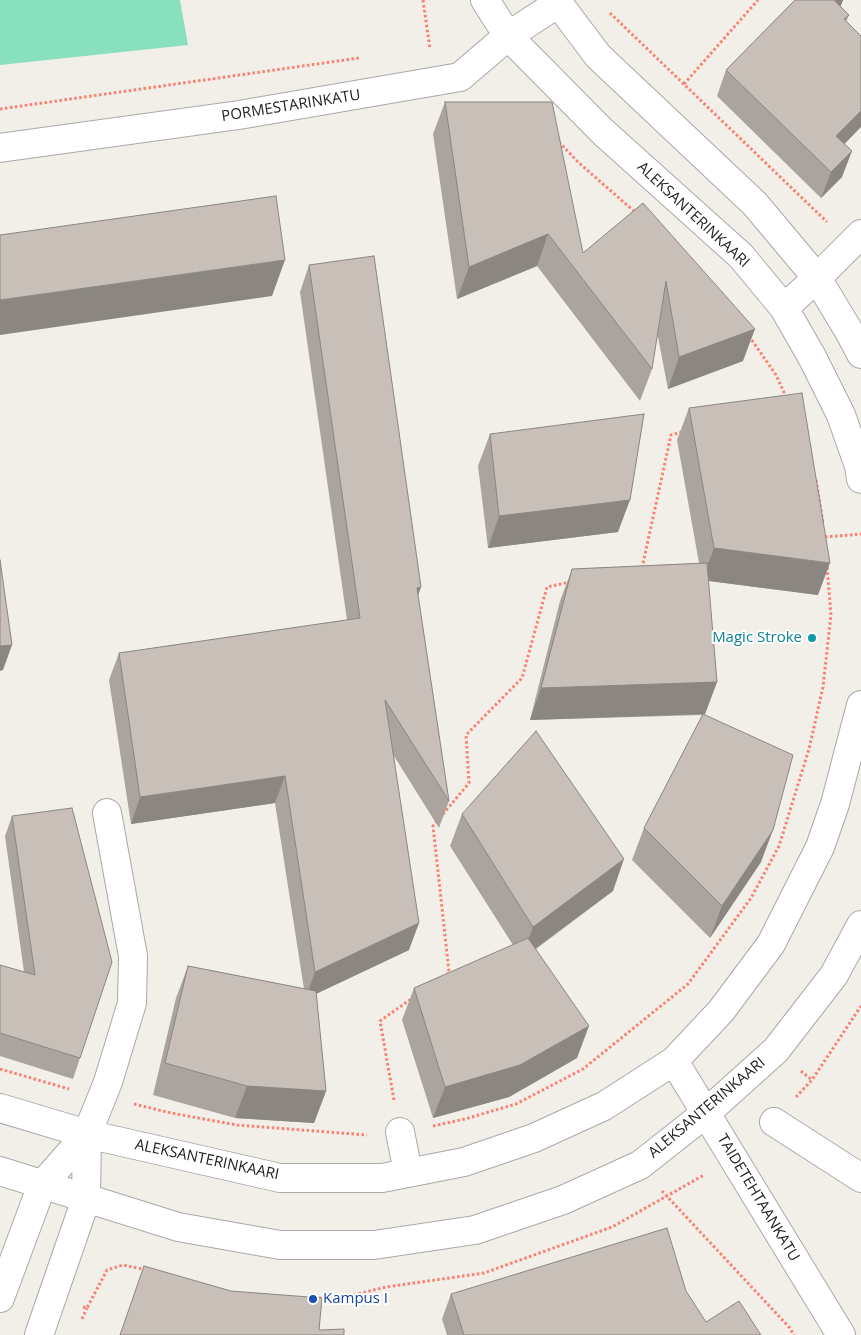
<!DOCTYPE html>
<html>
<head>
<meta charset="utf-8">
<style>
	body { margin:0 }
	canvas { display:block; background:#f2efe9 }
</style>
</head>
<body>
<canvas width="861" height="1335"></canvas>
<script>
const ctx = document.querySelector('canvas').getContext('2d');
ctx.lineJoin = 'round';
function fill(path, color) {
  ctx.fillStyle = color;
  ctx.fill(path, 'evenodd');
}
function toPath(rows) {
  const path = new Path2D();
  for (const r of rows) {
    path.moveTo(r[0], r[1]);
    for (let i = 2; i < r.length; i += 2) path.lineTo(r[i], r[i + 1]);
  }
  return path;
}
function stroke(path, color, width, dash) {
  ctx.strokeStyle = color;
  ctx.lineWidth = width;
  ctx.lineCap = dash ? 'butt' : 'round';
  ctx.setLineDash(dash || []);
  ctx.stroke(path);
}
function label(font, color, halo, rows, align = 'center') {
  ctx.font = font + ' "Open Sans",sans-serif';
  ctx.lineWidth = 4;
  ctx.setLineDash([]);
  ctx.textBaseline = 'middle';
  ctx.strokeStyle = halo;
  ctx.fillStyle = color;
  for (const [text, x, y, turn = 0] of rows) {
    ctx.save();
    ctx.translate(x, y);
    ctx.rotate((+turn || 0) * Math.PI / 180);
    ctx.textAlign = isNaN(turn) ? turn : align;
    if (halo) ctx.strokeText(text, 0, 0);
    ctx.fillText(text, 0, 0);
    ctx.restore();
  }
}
const pitch = toPath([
	[0,0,180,0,188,45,0,65]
]);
const path = toPath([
	[423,0,430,49],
	[610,13,827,222],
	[684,84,758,0],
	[0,109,359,58],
	[559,142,579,163,635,212],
	[749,336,776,375,787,399],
	[816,480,823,523],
	[825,537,861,534],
	[642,568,671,435,682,432],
	[443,814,469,783,466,735,522,678,547,587,570,582],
	[437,821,433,826,449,972,447,974],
	[0,1069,69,1089],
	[801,1071,812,1080],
	[796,1097,812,1080,861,1006],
	[394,1100,380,1021,411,999],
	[134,1104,171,1113,237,1125,367,1135],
	[433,1126,465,1119,516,1104,583,1069,688,984,751,898,779,846,809,749,823,687,831,615,827,566],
	[662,1191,789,1327,794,1335],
	[319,1298,345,1297,386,1287,484,1273,612,1227,704,1175],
	[83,1307,87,1308,107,1270,123,1265,147,1270],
	[82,1319,87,1308]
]);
const minor = toPath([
	[485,0,508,36,603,132,741,256,784,308,812,357,841,415,859,466,861,479],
	[556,0,598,56,755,204,817,278,850,333,861,354],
	[0,148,239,115,460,77,508,36,557,4],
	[784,308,817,278,861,234],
	[674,1061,841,1335],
	[0,1108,87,1134,280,1178,382,1178,464,1162,534,1138,604,1106,674,1061,721,1011,771,944,820,847,835,804,861,705],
	[774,1122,861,1178],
	[400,1132,408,1172],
	[0,1171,178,1227,280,1245,374,1245,475,1230,563,1200,640,1165,706,1113,776,1050,834,975,861,925],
	[0,1298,42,1185,87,1134,108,1082,132,1003,133,956,107,813],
	[39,1335,86,1199,87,1134]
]);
const wall = toPath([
	[795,0,843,0,840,6,849,15,846,22,844,144,842,177,821,198,717,96,726,70],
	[445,102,583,253,643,203,743,361,668,389,657,332,652,369,640,401,537,266,457,299,433,134],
	[309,265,421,587,418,595,449,801,439,828,394,756,409,950,316,994,326,1091,314,1123,235,1118,153,1095,176,998,188,966,304,989,275,803,131,824,109,680,119,653,347,620,300,292],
	[689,408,818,595,708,581,717,682,705,714,704,714,761,862,710,938,632,860,644,828,703,715,530,720,560,601,572,569,699,563,677,440],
	[490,434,618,532,488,548,478,466],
	[462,814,613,891,536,949,577,1058,509,1097,433,1118,402,1020,414,988,513,945,450,846],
	[12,816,80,1058,73,1079,0,1056,0,965,24,972,5,836],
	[144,1266,319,1330,344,1335,120,1335],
	[686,1291,706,1322,761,1335,447,1335,442,1319,451,1294]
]);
const shadedWall = toPath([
	[836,0,843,0,837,16,835,1],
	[861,111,861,127,827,162,836,136],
	[852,151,842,177,821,198,831,172],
	[548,234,537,266,457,299,469,267],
	[285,260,272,296,0,335,0,300],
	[755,329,743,361,668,389,679,357],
	[630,500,618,532,488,548,499,516],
	[714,548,830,563,818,595,702,580],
	[421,587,411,614,417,588],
	[12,645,3,670,0,671,0,646],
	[717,682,705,714,530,720,541,688],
	[285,776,275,803,131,824,140,797],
	[773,830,761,862,710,938,722,906],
	[624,859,613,891,521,959,533,927],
	[419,923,409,950,305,999,315,972],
	[589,1026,577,1058,509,1097,433,1118,445,1087],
	[247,1086,326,1091,314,1123,235,1118]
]);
const building = toPath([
	[795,0,836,0,835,1,849,15,844,19,861,36,861,111,836,136,852,151,831,172,726,70,795,0],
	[445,102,552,102,583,253,643,203,755,329,679,357,666,281,652,369,548,234,469,267,445,102],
	[276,196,285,260,0,300,0,235,276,196],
	[374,256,421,587,417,588,449,801,385,700,419,923,315,972,285,776,140,797,119,653,360,618,309,265,374,256],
	[802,393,830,563,714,548,689,408,802,393],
	[644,414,630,500,499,516,490,434,644,414],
	[0,560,12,645,0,646,0,560],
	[707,563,717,682,541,688,572,569,707,563],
	[703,714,793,755,773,830,722,906,644,828,703,714],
	[536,731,624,859,533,927,462,814,536,731],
	[72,808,112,962,80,1058,0,1033,0,965,35,975,12,816,72,808],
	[528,938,589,1026,520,1065,445,1087,414,988,528,938],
	[188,966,316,991,326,1091,247,1086,165,1063,188,966],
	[667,1228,686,1291,706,1322,739,1301,761,1335,464,1335,451,1294,667,1228],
	[144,1266,231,1291,322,1298,319,1330,344,1329,344,1335,120,1335,144,1266]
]);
const markers = [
	[812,638,5,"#0f9aa8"],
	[313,1299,5,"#1a4fb4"]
];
const streetNames = [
	["PORMESTARINKATU",291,106,-9],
	["ALEKSANTERINKAARI",693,215,43],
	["ALEKSANTERINKAARI",707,1108,-40],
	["ALEKSANTERINKAARI",207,1160,12],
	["TAIDETEHTAANKATU",758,1198,59]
];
const cultureNames = [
	["Magic Stroke",802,638]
];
const transitNames = [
	["Kampus I",323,1299]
];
fill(pitch, '#88e0be');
stroke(minor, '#a9a9a9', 30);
stroke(path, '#fa8072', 3, [2.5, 2.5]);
stroke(minor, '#fff', 28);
fill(wall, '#aba49e');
fill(shadedWall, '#8b8681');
fill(building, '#c7bfb8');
stroke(building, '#8b8681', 1);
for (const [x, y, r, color] of markers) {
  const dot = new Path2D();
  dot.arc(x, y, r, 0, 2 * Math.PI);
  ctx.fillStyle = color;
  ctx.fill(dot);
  stroke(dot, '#fff', 2);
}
label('15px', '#222', '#fff', streetNames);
label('15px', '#0d838f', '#fff', cultureNames, 'right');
label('15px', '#164399', '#fff', transitNames, 'left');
</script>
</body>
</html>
